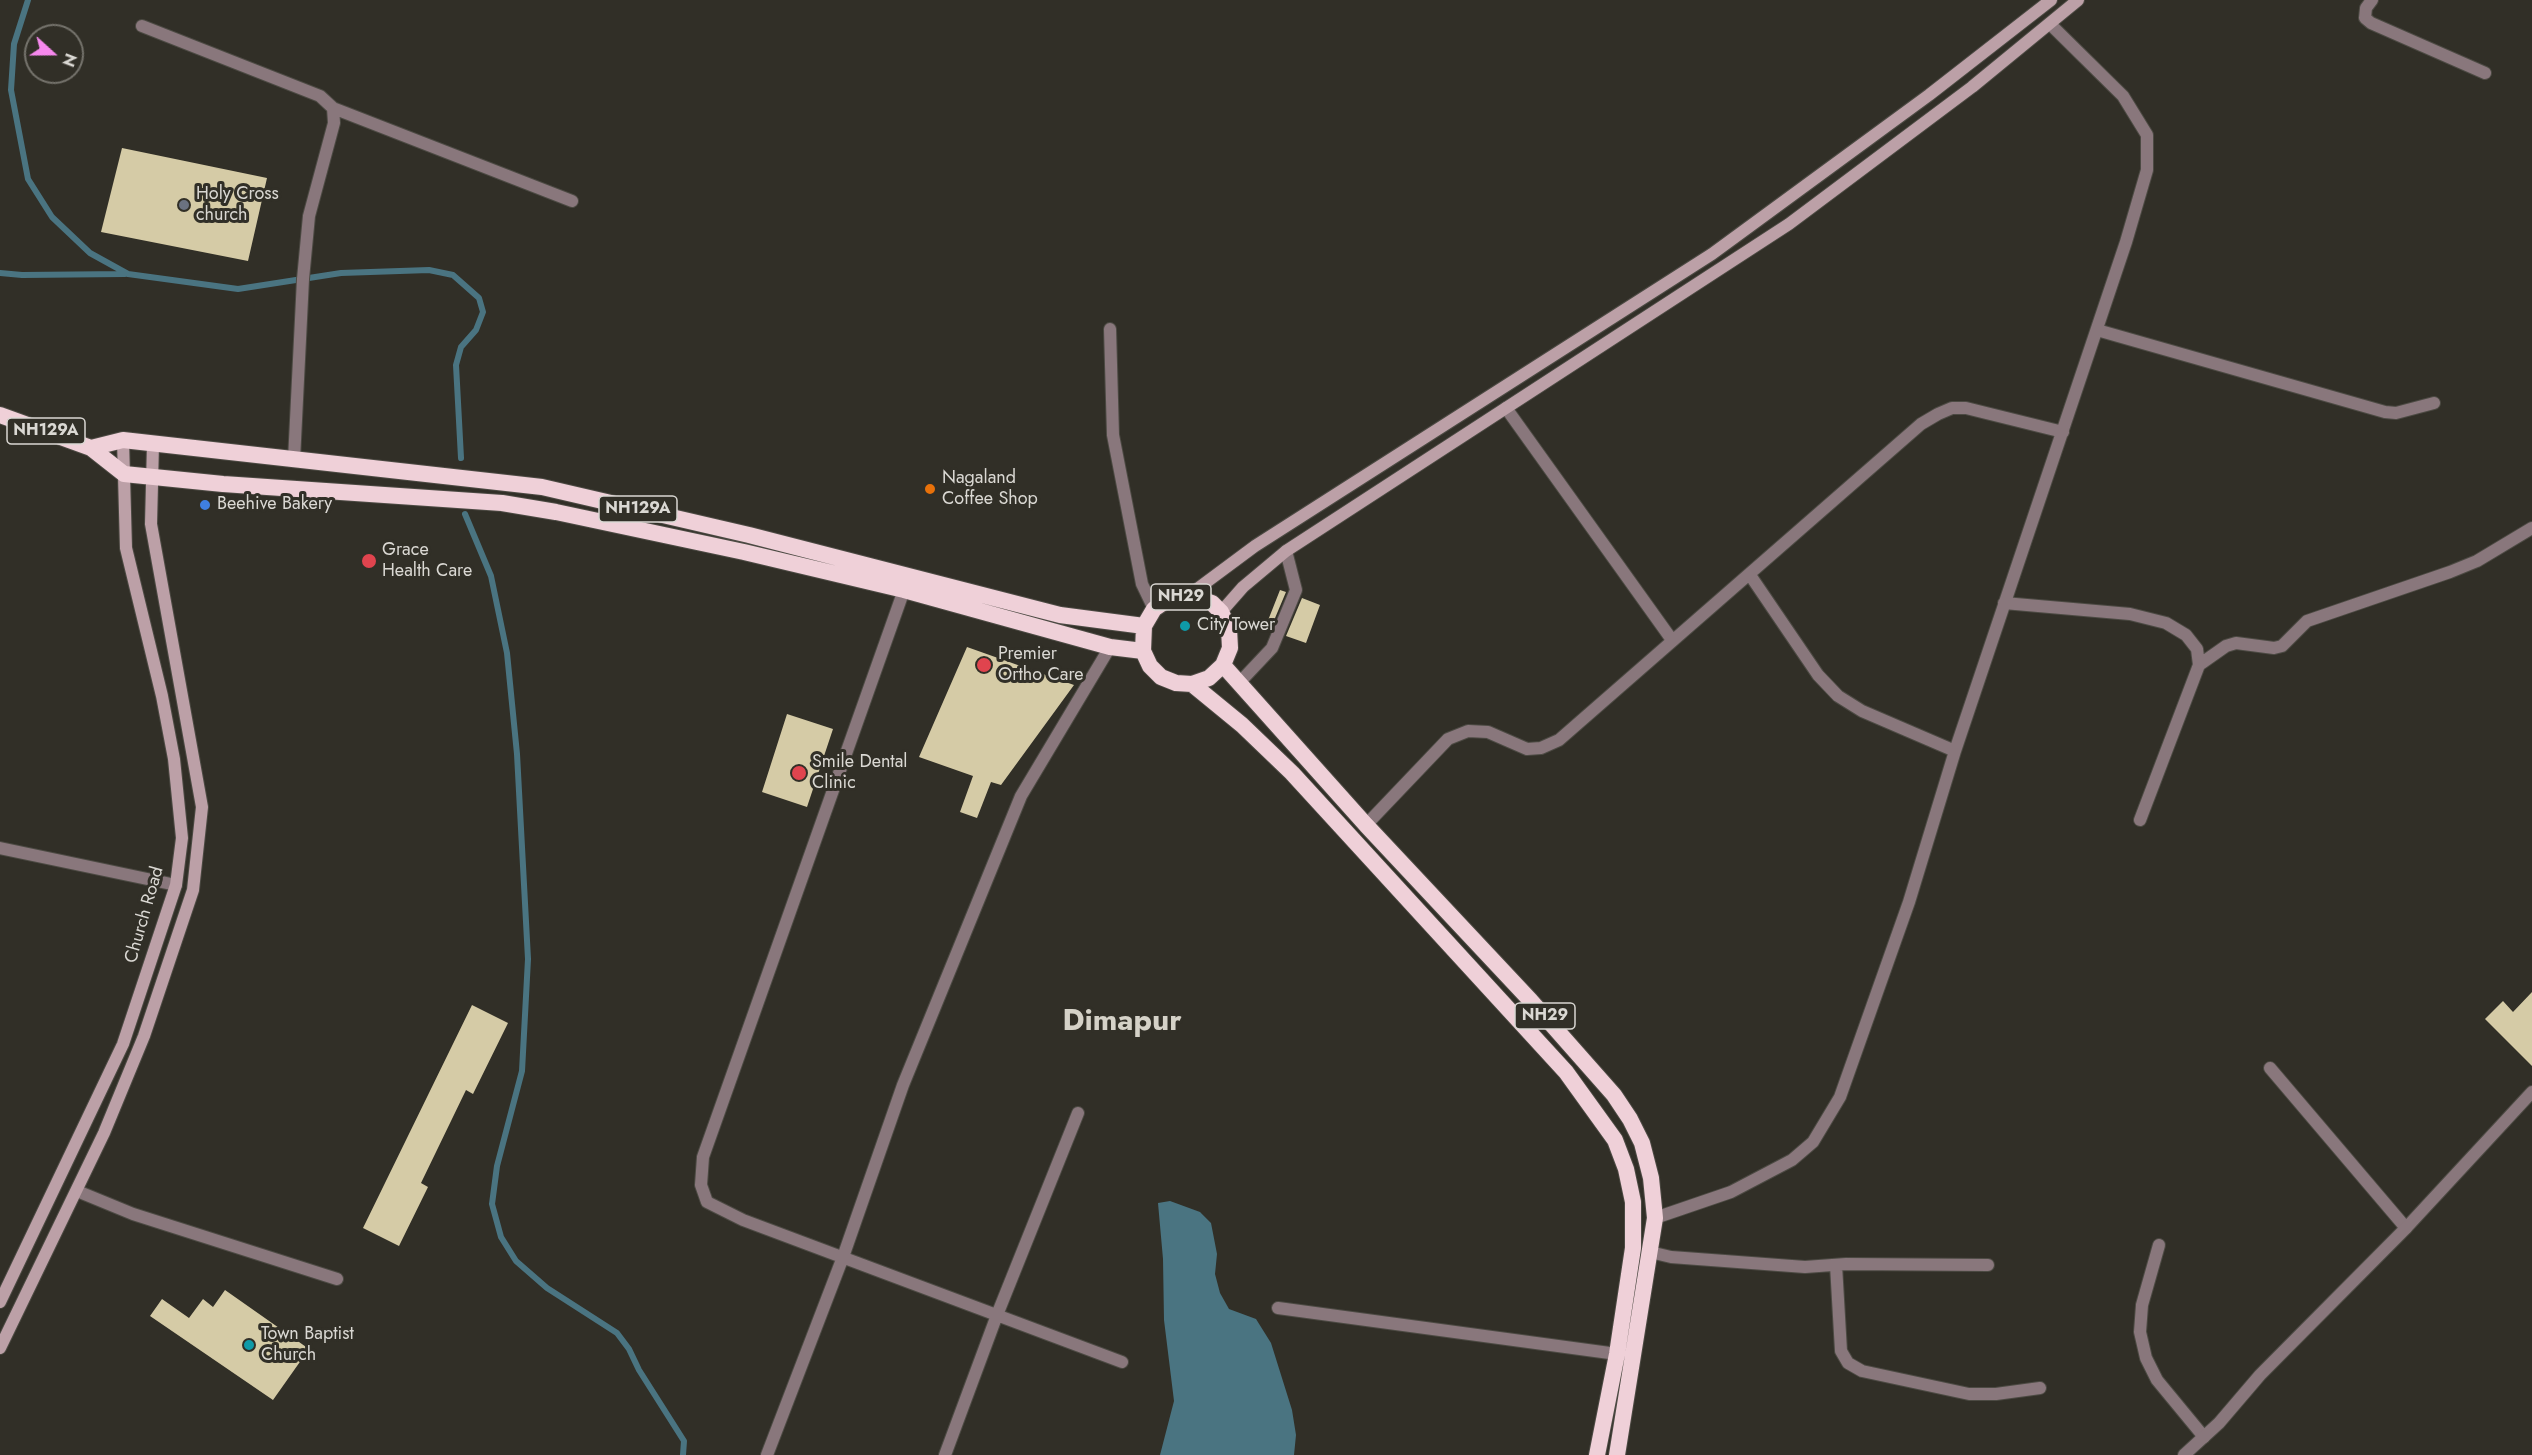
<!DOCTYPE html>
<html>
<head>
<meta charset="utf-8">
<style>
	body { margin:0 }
	#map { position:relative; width:2532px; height:1455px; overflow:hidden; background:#312f27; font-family:Jost,sans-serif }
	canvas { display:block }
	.north { position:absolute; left:24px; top:24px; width:60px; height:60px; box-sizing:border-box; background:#312f27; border:2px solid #75736c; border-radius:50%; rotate:111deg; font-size:16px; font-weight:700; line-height:24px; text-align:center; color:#dad8d3 }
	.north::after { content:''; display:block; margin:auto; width:21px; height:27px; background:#f688ed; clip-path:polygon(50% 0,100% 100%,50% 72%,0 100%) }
</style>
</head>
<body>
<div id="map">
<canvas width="2532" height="1455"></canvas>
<div class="north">N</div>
</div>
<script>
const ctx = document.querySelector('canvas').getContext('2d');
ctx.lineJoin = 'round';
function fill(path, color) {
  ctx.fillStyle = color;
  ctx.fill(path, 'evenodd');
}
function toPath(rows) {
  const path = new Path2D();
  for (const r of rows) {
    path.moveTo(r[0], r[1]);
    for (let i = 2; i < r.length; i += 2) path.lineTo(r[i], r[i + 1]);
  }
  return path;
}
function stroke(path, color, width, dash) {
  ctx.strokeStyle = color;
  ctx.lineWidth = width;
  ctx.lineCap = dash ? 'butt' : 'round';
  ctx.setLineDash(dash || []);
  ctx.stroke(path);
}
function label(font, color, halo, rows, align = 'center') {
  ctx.font = font + ' Jost,sans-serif';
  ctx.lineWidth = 6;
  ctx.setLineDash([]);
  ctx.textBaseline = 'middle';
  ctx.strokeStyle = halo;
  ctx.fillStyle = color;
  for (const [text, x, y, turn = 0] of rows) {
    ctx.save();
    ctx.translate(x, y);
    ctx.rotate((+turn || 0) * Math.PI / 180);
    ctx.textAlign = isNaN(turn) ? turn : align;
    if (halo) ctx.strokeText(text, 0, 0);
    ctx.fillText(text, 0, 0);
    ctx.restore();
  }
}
const water = toPath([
	[1170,1201,1200,1212,1211,1223,1217,1254,1215,1274,1220,1293,1229,1309,1256,1319,1271,1343,1292,1410,1296,1435,1294,1455,1160,1455,1174,1401,1164,1320,1163,1259,1158,1203]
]);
const stream = toPath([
	[28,0,14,44,11,90,28,179,52,217,90,253,128,274,238,289,341,273,429,270,453,275,479,298,483,312,476,330,461,347,456,365,461,458],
	[0,273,22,275,125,274],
	[465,514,491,576,507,653,517,754,528,959,522,1071,497,1166,492,1204,501,1237,516,1261,547,1288,617,1333,629,1349,639,1370,684,1441,683,1455]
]);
const building = toPath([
	[122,148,267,178,248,261,101,232],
	[1280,590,1286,592,1270,630,1265,628],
	[1302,598,1320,605,1306,643,1286,636],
	[967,647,1074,685,1001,785,991,782,977,818,960,812,973,776,919,757],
	[787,714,833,729,807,807,762,792],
	[2532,992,2532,1066,2485,1019,2503,1001,2513,1012],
	[472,1005,508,1023,473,1094,466,1090,421,1183,428,1187,399,1246,363,1228],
	[225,1290,309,1349,273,1400,150,1316,162,1299,189,1318,203,1299,213,1307]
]);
const service = toPath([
	[1239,683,1272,648,1296,590,1286,551],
	[2159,1245,2142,1305,2140,1332,2146,1358,2157,1380,2204,1437]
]);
const minor = toPath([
	[2372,0,2366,8,2365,18,2371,23,2485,73],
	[142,26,320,96,333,108,334,123,309,216,303,279,294,460],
	[333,108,572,201],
	[1110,329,1113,435,1142,584,1154,609],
	[2097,330,2385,412,2396,413,2434,403],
	[1506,408,1672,640],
	[1750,575,1818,675,1838,696,1862,711,1955,751],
	[904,590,703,1157,701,1185,707,1202,743,1220,1122,1362],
	[2004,603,2130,614,2166,623,2186,635,2197,649,2199,665,2140,820],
	[2199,665,2226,646,2236,643,2274,648,2282,646,2307,621,2450,572,2477,561,2532,528],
	[1366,825,1448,739,1468,731,1488,732,1527,749,1541,748,1559,740,1921,424,1938,414,1952,408,1966,408,2063,432],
	[0,848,176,885],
	[2270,1068,2406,1228],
	[1655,1218,1731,1192,1792,1160,1813,1142,1840,1097,1909,902,1955,751,2126,242,2147,170,2147,135,2123,96,2050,24],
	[1650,1252,1671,1257,1805,1267,1846,1264,1988,1265],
	[1836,1265,1841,1351,1848,1363,1862,1371,1969,1394,1996,1394,2040,1388],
	[1278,1308,1617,1354],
	[767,1455,843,1257,903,1085,1021,796,1110,647],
	[945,1455,997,1315,1078,1113]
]);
const tertiary = toPath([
	[77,1191,133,1214,337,1279],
	[2184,1455,2219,1423,2260,1375,2406,1228,2532,1092]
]);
const secondary = toPath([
	[1189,595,1255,546,1712,254,1929,95,2051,0],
	[1221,612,1243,587,1286,551,1789,224,1972,87,2078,0],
	[0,1302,123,1044,176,885,182,838,174,759,162,696,126,548,123,440],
	[0,1348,104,1133,144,1036,193,890,202,807,151,524,153,444]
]);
const trunk = toPath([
	[0,415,91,448,124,474,223,484,502,503,556,512,744,552,904,590,1110,647,1143,651],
	[91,448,123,440,542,487,749,535,1060,615,1144,626],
	[1223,665,1366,825,1531,1001,1614,1095,1630,1119,1642,1143,1651,1178,1655,1218,1617,1455],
	[1192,684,1209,678,1223,665,1230,648,1229,629,1221,612,1212,603,1189,595,1170,598,1154,609,1144,626,1143,651,1150,666,1161,677,1176,683,1192,684,1242,725,1292,773,1566,1072,1615,1140,1626,1169,1633,1202,1633,1248,1617,1354,1597,1455]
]);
const markers = [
	[184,205,6,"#6b7280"],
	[930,489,6,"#e8710a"],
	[205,505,6,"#3f7fe0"],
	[369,561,8,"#e0444e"],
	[1185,626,6,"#0f9aa8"],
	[984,665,8,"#e0444e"],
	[799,773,8,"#e0444e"],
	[249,1345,6,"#0f9aa8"]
];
const shields = [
	[46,431,78],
	[638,509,78],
	[1181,597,60],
	[1545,1016,60]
];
const shieldNames = [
	["NH129A",46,431],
	["NH129A",638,509],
	["NH29",1181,597],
	["NH29",1545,1016]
];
const poiNames = [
	["Holy Cross",196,195],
	["church",196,216],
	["Nagaland",942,479],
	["Coffee Shop",942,500],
	["Beehive Bakery",217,505],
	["Grace",382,551],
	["Health Care",382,572],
	["City Tower",1197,626],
	["Premier",998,655],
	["Ortho Care",998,676],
	["Smile Dental",812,763],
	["Clinic",812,784],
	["Town Baptist",261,1335],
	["Church",261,1356]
];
const streetNames = [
	["Church Road",145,915,-74]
];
const townNames = [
	["Dimapur",1122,1023]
];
fill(water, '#4a7481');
stroke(stream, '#4a7481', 6);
fill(building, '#d5cba6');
stroke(service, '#4c4a43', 14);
stroke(minor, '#4c4a43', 14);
stroke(tertiary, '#4c4a43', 14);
stroke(secondary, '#4c4a43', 14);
stroke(trunk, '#4c4a43', 18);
stroke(service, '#89777c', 12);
stroke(minor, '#89777c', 12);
stroke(tertiary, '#89777c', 12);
stroke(secondary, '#bca0a7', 12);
stroke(trunk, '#efd0d8', 16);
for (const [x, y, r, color] of markers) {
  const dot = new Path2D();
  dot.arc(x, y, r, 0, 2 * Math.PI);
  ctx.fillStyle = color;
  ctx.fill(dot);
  stroke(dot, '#312f27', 2);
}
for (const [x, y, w] of shields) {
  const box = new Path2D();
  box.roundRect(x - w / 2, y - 13, w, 26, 4.5);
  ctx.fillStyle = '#312f27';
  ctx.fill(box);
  stroke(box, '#dad8d3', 1.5);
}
label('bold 16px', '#dad8d3', null, shieldNames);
label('18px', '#dad8d3', '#312f27', poiNames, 'left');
label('18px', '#dad8d3', '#312f27', streetNames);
label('bold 30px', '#d5d2c8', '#312f27', townNames);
</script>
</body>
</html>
